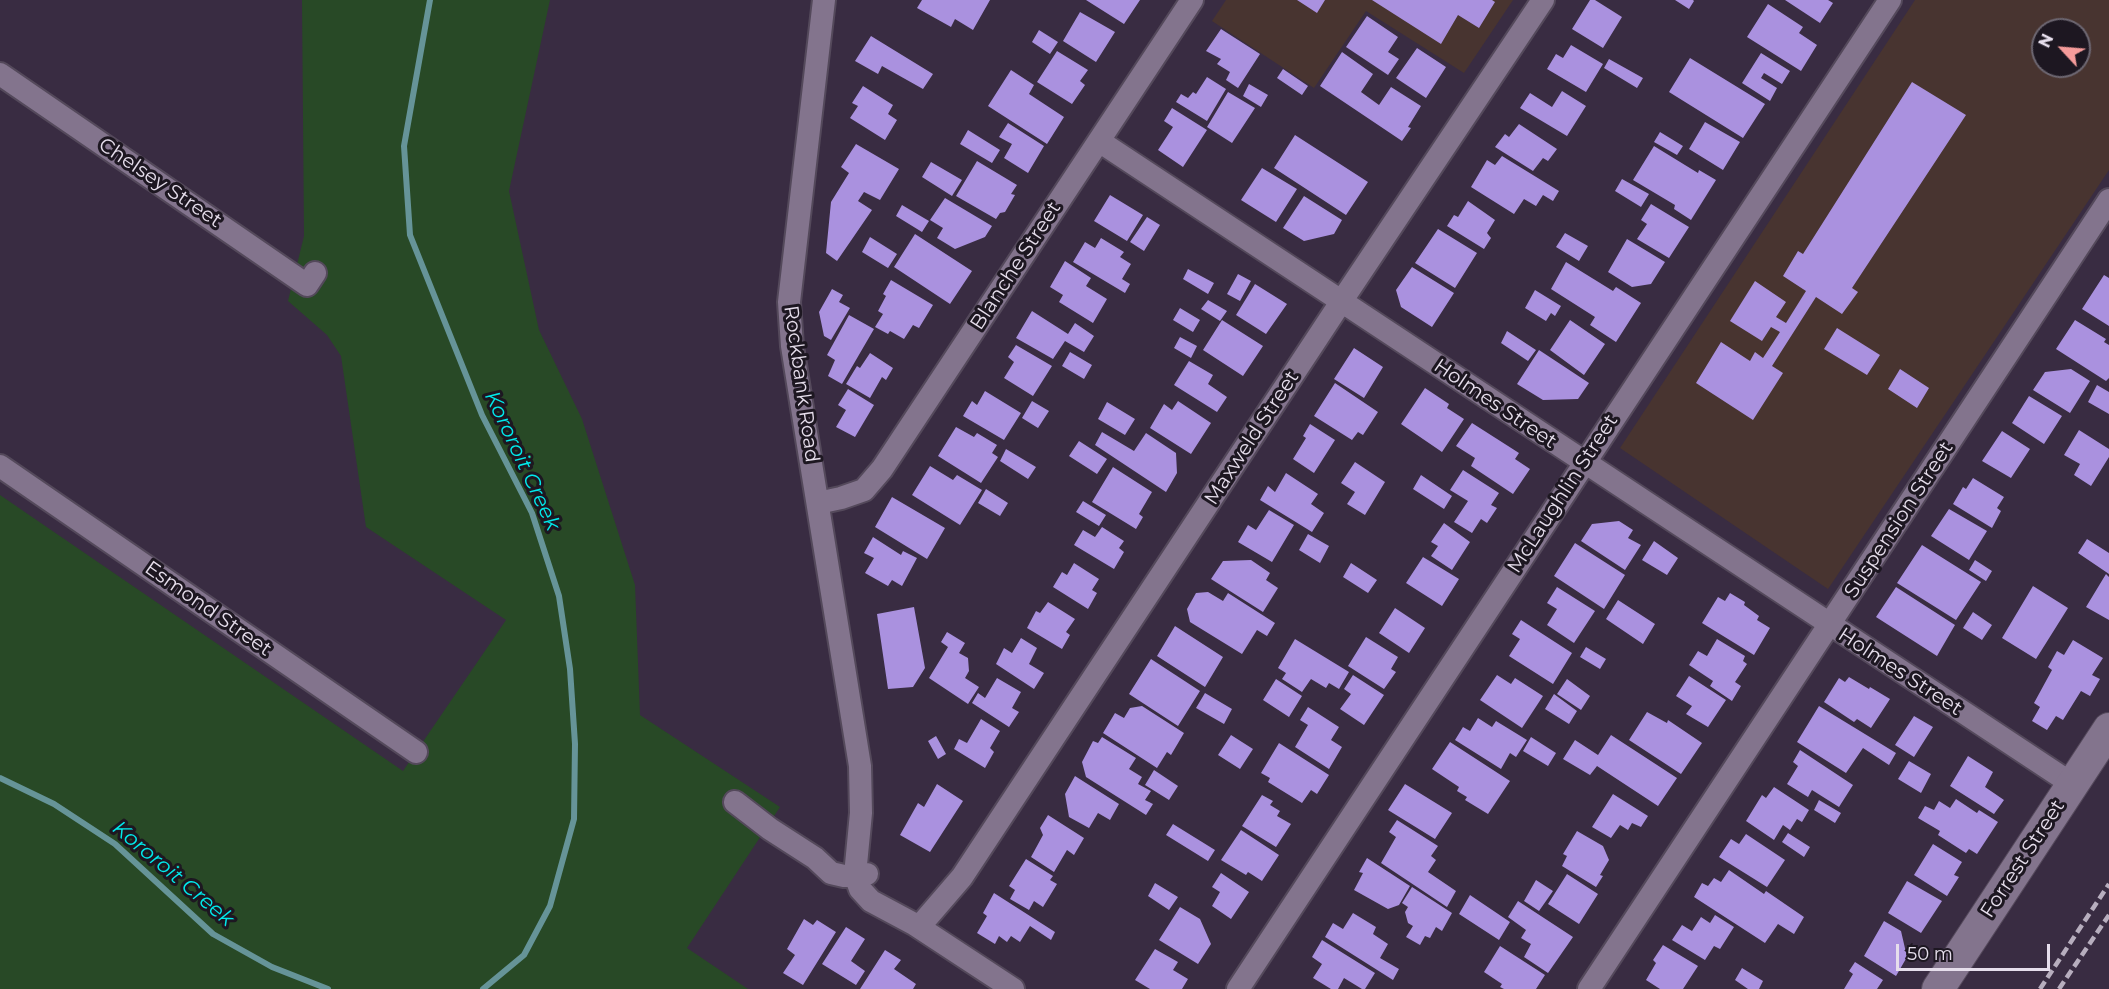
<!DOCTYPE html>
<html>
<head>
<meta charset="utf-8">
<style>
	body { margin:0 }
	#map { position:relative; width:2109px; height:989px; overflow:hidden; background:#392c42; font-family:Montserrat,sans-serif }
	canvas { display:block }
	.north { position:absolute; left:2031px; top:18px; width:60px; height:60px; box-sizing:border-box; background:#1d1721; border:2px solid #6d6772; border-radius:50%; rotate:296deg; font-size:16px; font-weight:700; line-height:24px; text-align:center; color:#e6deec }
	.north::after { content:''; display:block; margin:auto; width:21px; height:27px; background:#f59b9a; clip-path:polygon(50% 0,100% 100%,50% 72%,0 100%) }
	.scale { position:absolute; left:1896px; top:944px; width:154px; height:27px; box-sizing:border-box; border:3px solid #e6deec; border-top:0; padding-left:8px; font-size:18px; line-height:21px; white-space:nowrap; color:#e6deec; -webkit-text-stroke:4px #1d1721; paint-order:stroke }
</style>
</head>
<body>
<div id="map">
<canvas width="2109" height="989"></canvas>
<div class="north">N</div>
<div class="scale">50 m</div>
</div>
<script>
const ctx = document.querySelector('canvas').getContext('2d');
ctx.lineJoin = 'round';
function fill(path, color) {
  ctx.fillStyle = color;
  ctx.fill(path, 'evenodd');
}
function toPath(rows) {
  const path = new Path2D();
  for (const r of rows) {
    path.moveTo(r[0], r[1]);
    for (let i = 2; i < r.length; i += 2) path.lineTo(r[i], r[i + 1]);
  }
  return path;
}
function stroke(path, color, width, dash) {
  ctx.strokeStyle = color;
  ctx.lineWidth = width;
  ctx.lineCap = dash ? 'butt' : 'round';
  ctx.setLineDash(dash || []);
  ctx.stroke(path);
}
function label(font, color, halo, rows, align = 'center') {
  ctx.font = font + ' Montserrat,sans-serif';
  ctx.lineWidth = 6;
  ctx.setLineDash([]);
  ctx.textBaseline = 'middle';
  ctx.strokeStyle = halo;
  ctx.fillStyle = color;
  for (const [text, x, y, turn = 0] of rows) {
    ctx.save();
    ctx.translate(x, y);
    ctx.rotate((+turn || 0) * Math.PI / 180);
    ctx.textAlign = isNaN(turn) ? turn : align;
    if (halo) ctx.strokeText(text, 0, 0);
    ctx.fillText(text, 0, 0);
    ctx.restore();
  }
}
const education = toPath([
	[1226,0,1513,0,1464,73,1366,11,1314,88,1212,21],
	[1915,0,2109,0,2109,170,1828,589,1620,448],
	[2043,30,2079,30,2079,66,2043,66]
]);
const green = toPath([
	[302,0,550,0,509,191,539,330,582,419,635,585,640,715,780,807,687,948,748,989,0,989,0,495,403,771,506,620,366,527,341,356,327,335,288,301,304,236]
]);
const stream = toPath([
	[430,0,404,146,410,235,482,415,532,513,559,596,570,669,575,744,574,819,550,906,524,955,483,989],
	[0,778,54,804,115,844,213,934,272,967,328,989]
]);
const building = toPath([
	[922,0,990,0,973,30,955,19,951,27,917,8],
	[1086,0,1140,0,1124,24],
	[1297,0,1325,0,1317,13],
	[1372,0,1492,0,1495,2,1479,28,1458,15,1441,44],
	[1590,0,1595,0,1622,17,1603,48,1572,29],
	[1675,0,1693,0,1694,1,1689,9],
	[1785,0,1828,0,1833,3,1820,23],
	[1768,4,1803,27,1799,33,1817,45,1801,71,1747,37],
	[1080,12,1115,32,1096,62,1063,41],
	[1367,16,1398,37,1388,52,1399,59,1388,75,1346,47],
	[1221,29,1260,54,1238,88,1226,80,1230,72,1217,64,1221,59,1206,51],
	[1039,30,1058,42,1050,54,1032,42],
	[871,36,933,74,923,89,882,66,878,74,855,61],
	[1571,45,1603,64,1586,92,1547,69,1556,54,1563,58],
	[1417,48,1446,67,1426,98,1396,78],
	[1057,51,1088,70,1080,81,1085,85,1072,104,1037,82],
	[1342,52,1373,74,1361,92,1379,105,1391,87,1421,106,1408,127,1411,128,1402,141,1320,86],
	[1761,53,1790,71,1782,84,1764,73,1761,78,1777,88,1770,101,1742,83],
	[1690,58,1765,104,1743,138,1669,92],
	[1609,59,1643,78,1637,88,1604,68],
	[1283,69,1308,86,1302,95,1277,78],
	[1011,70,1034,85,1029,94,1064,117,1047,144,988,106],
	[1207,77,1226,89,1207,121,1176,102,1181,94,1188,98,1193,92,1196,94],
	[1912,82,1966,115,1852,288,1858,292,1842,314,1816,297,1772,366,1783,373,1753,420,1696,383,1721,342,1750,361,1755,352,1763,358,1780,332,1771,327,1762,341,1730,321,1755,281,1786,302,1776,317,1786,323,1806,291,1783,276,1798,251,1803,254],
	[1249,84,1268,95,1261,107,1243,96],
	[863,86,893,105,888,114,897,120,885,140,850,118,858,106,852,103],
	[1562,91,1586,106,1567,136,1520,108,1530,93,1552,107],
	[1228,92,1255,108,1232,143,1207,127],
	[1172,108,1207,130,1183,167,1158,150,1173,127,1164,121],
	[1705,122,1740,142,1723,170,1689,149],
	[1008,123,1044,146,1028,173,1004,158,1012,144,999,137],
	[1519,124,1557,149,1548,161,1543,158,1533,171,1495,147,1505,134,1509,137],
	[968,130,1000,150,992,163,960,144],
	[1660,132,1683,146,1677,155,1654,142],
	[1295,135,1368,182,1346,215,1274,168],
	[856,144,899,169,880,200,864,192,858,201,872,210,837,261,826,253,831,202,849,173,841,167],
	[1654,146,1698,173,1699,170,1716,180,1691,220,1674,209,1675,205,1633,180],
	[1502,156,1559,191,1553,201,1543,195,1536,206,1524,199,1514,214,1471,187,1487,160,1495,165],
	[977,161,1017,185,1011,194,1015,195,1005,212,1000,213,996,219,956,196],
	[931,162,962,180,952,196,922,177],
	[1262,168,1297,189,1276,222,1241,200],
	[1622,179,1649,194,1641,207,1615,191],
	[1110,195,1143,215,1127,241,1094,221],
	[1304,196,1342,220,1334,234,1304,241,1283,228],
	[945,198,992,226,985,237,955,249,937,238,943,228,930,220],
	[1468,201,1495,220,1487,233,1491,238,1484,249,1447,226,1454,215,1458,217],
	[1651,204,1689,227,1669,258,1637,239,1647,224,1641,220],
	[902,205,929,221,922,232,896,216],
	[1147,217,1160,225,1144,251,1130,242],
	[1438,229,1477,253,1455,288,1415,263],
	[1565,233,1588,246,1579,261,1556,247],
	[915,234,972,271,950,304,894,267],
	[870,237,897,254,888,268,862,252],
	[1101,238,1124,252,1120,257,1131,264,1122,279,1130,284,1125,293,1073,262,1085,242,1095,248],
	[1627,239,1665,262,1651,284,1632,287,1608,272],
	[1065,261,1091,278,1086,286,1107,299,1093,323,1059,302,1063,295,1050,287],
	[1566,262,1613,291,1616,287,1641,303,1616,342,1590,325,1595,317,1551,289],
	[1412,267,1454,293,1432,327,1401,307,1396,290],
	[1188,269,1214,283,1208,294,1183,279],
	[1238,274,1251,281,1240,301,1227,294],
	[2104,275,2109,278,2109,326,2082,309],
	[891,280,933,305,919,328,913,325,904,339,890,331,888,334,875,327,883,314,878,311,886,296,883,294],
	[1255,284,1287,304,1266,334,1236,315],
	[832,289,843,295,839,302,850,308,831,340,824,336,819,312],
	[1535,290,1561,306,1555,316,1551,313,1546,321,1525,308],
	[1208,300,1227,311,1220,321,1201,309],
	[1180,308,1200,320,1193,332,1173,320],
	[1032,311,1068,334,1075,323,1094,336,1084,352,1065,341,1053,359,1016,338],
	[849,315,874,329,842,384,828,376,835,360,827,355],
	[1222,320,1263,346,1243,376,1203,350],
	[1570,320,1605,344,1584,375,1550,350],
	[2075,320,2106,339,2104,342,2109,345,2109,378,2106,381,2056,349],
	[1837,328,1880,355,1867,375,1824,349],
	[1507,331,1536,350,1528,361,1501,343],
	[1180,337,1197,346,1191,358,1174,348],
	[1016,345,1052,366,1033,396,1004,378,1014,362,1008,357],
	[1354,348,1383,367,1364,398,1334,379],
	[1539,350,1589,383,1578,399,1543,400,1517,384],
	[1070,352,1092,365,1084,379,1062,366],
	[870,353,893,368,886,380,882,377,870,398,846,384,857,366,860,368],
	[1189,361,1213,375,1208,384,1227,397,1217,412,1174,385],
	[1900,369,1929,388,1917,408,1888,389],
	[2071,369,2090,381,2070,413,2033,390,2045,372],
	[1335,383,1378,412,1363,435,1358,432,1352,440,1314,416],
	[2097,385,2109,392,2109,414,2088,402],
	[1425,388,1449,404,1447,408,1464,419,1442,452,1401,424],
	[848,389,874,405,855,437,836,427,846,410,838,405],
	[985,391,1021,413,1004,440,963,416,972,401,977,405],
	[2029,396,2062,416,2044,444,2012,423],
	[1032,401,1049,411,1038,428,1022,418],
	[1178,401,1211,423,1191,454,1150,428,1164,404,1172,410],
	[1107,402,1135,419,1125,435,1098,419],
	[1472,423,1519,453,1515,459,1530,469,1513,494,1471,466,1475,458,1456,446],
	[1310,424,1335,440,1314,473,1293,459,1306,438,1303,436],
	[956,427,974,437,977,433,997,445,992,453,998,457,981,483,938,456],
	[2079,430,2109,449,2109,457,2091,486,2074,475,2080,464,2064,455],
	[2002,431,2030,449,2011,478,1982,461],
	[1102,432,1134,451,1146,433,1176,453,1177,473,1166,492,1095,445],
	[1079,441,1107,459,1097,474,1069,456],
	[1006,449,1036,467,1028,479,1000,461],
	[1355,462,1385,482,1365,515,1347,504,1355,492,1341,483],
	[930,466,953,480,957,475,982,490,960,525,912,495],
	[1113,467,1152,492,1139,514,1143,517,1136,529,1092,502],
	[1463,470,1499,493,1491,505,1497,508,1487,523,1481,519,1472,533,1454,522,1468,501,1450,490],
	[1286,473,1318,494,1311,504,1324,513,1312,532,1260,500,1268,486,1275,492],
	[1421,475,1452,496,1444,509,1413,489],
	[1973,478,2004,497,1997,508,2001,511,1992,528,1953,504,1963,487,1966,489],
	[986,489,1008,503,1000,516,978,503],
	[892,497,945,528,927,559,875,527],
	[1083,501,1106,515,1099,526,1076,512],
	[1949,509,1987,531,1969,560,1931,536],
	[1269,510,1294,525,1272,562,1238,542,1248,525,1256,530],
	[1619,521,1633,530,1628,538,1641,545,1625,570,1581,541,1592,524],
	[1444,523,1470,542,1452,570,1431,556,1438,546,1431,542],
	[1102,527,1124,541,1119,548,1124,552,1114,569,1074,545,1083,530,1095,537],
	[1308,534,1329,546,1320,563,1299,550],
	[873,537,901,555,903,551,917,558,902,586,892,580,888,586,865,573,874,558,864,553],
	[2087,539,2109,553,2109,574,2078,553],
	[1654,541,1678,558,1667,575,1642,560],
	[1575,543,1625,575,1604,609,1554,576],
	[1922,545,1981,582,1956,620,1897,583],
	[1423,557,1459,579,1442,606,1406,583],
	[1251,560,1270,573,1266,580,1278,588,1263,612,1211,579,1223,561],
	[1975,560,1992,571,1986,581,1969,570],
	[1074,563,1099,579,1092,590,1097,593,1088,609,1053,587,1062,572,1067,575],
	[1351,563,1377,580,1368,593,1343,577],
	[2106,574,2109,577,2109,620,2086,607],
	[2033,586,2068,608,2036,659,2002,638],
	[1557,587,1595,611,1574,643,1547,625,1557,609,1547,603],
	[1896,587,1955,625,1937,656,1876,617],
	[1208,592,1223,601,1228,593,1275,623,1267,636,1257,630,1242,654,1190,622,1187,609,1196,593],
	[1730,593,1745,602,1744,605,1759,616,1757,620,1770,628,1754,655,1702,623,1718,597,1725,601],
	[1618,600,1655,624,1643,644,1606,619],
	[1048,602,1075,619,1066,632,1070,635,1062,649,1027,628,1036,611,1040,613],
	[914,607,925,668,913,687,888,689,877,614],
	[1395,608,1425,628,1409,653,1379,633],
	[1973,612,1992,625,1982,640,1963,628],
	[1521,620,1572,653,1553,684,1509,656,1520,639,1512,634],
	[1175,626,1223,657,1205,687,1157,656],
	[947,632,965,643,959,653,968,658,969,671,965,678,979,687,968,704,929,678,948,647,941,642],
	[1366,637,1398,657,1391,669,1396,672,1384,689,1348,666],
	[1021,638,1037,648,1029,664,1044,673,1034,689,996,664,1004,648,1012,653],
	[1295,639,1349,672,1339,689,1329,683,1326,688,1311,679,1302,692,1282,679,1286,673,1278,668],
	[1717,639,1745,656,1743,661,1747,664,1735,682,1741,686,1732,701,1710,686,1713,681,1689,665,1698,651,1707,656],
	[2073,640,2103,658,2092,675,2100,679,2090,696,2081,691,2063,720,2056,716,2047,730,2032,721,2040,707,2034,703,2052,670,2048,667,2057,651,2064,655],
	[1586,647,1606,659,1600,669,1580,657],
	[1151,659,1200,691,1178,726,1129,694],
	[1353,675,1384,695,1364,725,1340,709,1351,694,1344,689],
	[1497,675,1511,684,1515,678,1543,696,1522,728,1480,700],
	[1689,676,1726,700,1708,727,1686,714,1692,706,1676,696],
	[1849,677,1869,689,1870,687,1890,699,1871,728,1857,719,1854,722,1824,702,1839,678,1845,682],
	[997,678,1021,692,1012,708,1019,712,1009,727,972,703,978,693,985,698],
	[1276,679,1302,696,1289,717,1263,700],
	[1567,679,1590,696,1581,710,1557,694],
	[1205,693,1232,709,1224,724,1196,708],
	[1554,694,1577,711,1569,724,1545,709],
	[1142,706,1184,733,1171,755,1167,752,1157,768,1103,733,1115,713,1124,718,1130,708],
	[1819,706,1896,753,1889,765,1863,748,1846,773,1797,742],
	[1308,707,1339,727,1331,740,1342,747,1329,769,1295,747,1308,725,1300,720],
	[1647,712,1667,723,1668,720,1702,743,1681,774,1629,740],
	[1914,716,1933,727,1914,757,1895,745],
	[1478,718,1492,727,1496,721,1527,740,1516,757,1510,753,1501,769,1455,740,1463,727,1470,731],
	[981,719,1000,731,990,748,994,752,985,768,954,749,959,739,967,743],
	[1231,735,1253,749,1240,769,1218,755],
	[1611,735,1677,778,1658,806,1597,766,1590,775,1563,759,1575,740,1598,755],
	[936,736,946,754,938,759,928,741],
	[1102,737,1136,758,1129,769,1142,777,1138,784,1151,791,1145,800,1153,804,1146,815,1086,777,1082,762,1093,741,1098,743],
	[1531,737,1556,753,1548,766,1523,751],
	[1450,742,1510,781,1488,814,1465,800,1467,797,1457,791,1459,787,1432,769],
	[1279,743,1329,775,1317,794,1311,790,1302,803,1268,782,1270,778,1261,773],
	[1800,750,1853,785,1839,807,1812,790,1808,797,1787,784,1798,766,1793,762],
	[1968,756,1993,772,1985,787,2004,800,1994,814,1950,786],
	[1909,761,1931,774,1921,793,1898,779],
	[1154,770,1178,786,1169,800,1145,785],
	[1075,776,1119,804,1110,820,1098,813,1089,828,1069,817,1065,794],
	[937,784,963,801,930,852,900,835,918,803,924,807],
	[1405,784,1452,813,1435,839,1388,810],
	[1774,787,1809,810,1802,822,1797,819,1790,830,1783,825,1774,840,1746,821,1762,795,1766,798],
	[1613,794,1648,816,1641,827,1632,823,1628,830,1620,825,1611,838,1592,827],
	[1262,795,1273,801,1270,805,1280,811,1277,816,1291,824,1276,847,1242,826],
	[1956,799,1977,813,1979,810,1998,822,1977,854,1969,849,1966,853,1938,835,1940,831,1918,818,1925,806,1934,810,1939,801,1950,808],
	[1819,800,1841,813,1835,823,1814,810],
	[1048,815,1084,838,1074,855,1067,850,1054,872,1031,857,1043,835,1040,828],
	[1397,820,1438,846,1431,856,1436,860,1428,872,1456,891,1447,907,1381,863,1396,837,1389,832],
	[1173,824,1215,850,1208,861,1166,835],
	[1241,830,1279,855,1262,881,1248,872,1246,875,1221,860],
	[1577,831,1603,846,1609,860,1600,875,1603,876,1596,887,1562,866,1567,856,1563,854],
	[1788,833,1810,847,1804,857,1782,842],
	[1746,834,1785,860,1767,887,1719,857,1731,839,1739,844],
	[1933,844,1962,862,1954,875,1959,877,1947,896,1914,875],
	[1367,858,1410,886,1399,905,1388,909,1354,890,1363,873,1359,872],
	[1026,859,1053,876,1050,880,1057,884,1043,907,1034,901,1029,910,1010,899,1015,890,1009,886],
	[1729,870,1764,894,1766,891,1804,917,1794,934,1778,924,1765,943,1694,897,1702,883,1708,886,1714,878,1721,882],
	[1221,873,1249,892,1231,919,1212,906,1220,892,1212,887],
	[1567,874,1598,894,1579,924,1548,904],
	[1536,880,1553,891,1539,911,1524,901],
	[1907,881,1942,901,1921,933,1888,913],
	[1155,883,1178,897,1169,910,1148,896],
	[1412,887,1452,913,1442,931,1436,927,1430,938,1425,936,1420,945,1406,937,1413,926,1408,923,1405,912,1408,907,1402,903],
	[994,893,1055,932,1051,940,1030,926,1020,942,1011,936,1007,942,999,936,995,944,977,933,987,916,983,913],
	[1470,895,1510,922,1499,940,1459,914],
	[1518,901,1573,937,1548,973,1524,957,1531,944,1521,938,1526,930,1508,917],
	[1180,907,1200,919,1211,944,1198,964,1159,940],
	[1353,913,1376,927,1373,934,1388,944,1380,958,1399,969,1393,980,1325,937,1333,923,1343,929],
	[1715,915,1734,927,1720,949,1714,946,1705,960,1672,940,1682,925,1692,931,1701,917,1710,923],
	[804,919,813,925,817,920,836,932,803,985,783,973,795,955,787,949],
	[1884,921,1901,931,1907,957,1896,976,1864,956],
	[846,927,865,939,851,961,865,971,856,985,822,964],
	[1322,940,1375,973,1365,989,1362,989,1344,978,1338,989,1331,989,1313,978,1322,964,1312,957],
	[1663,945,1698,966,1683,989,1660,989,1646,980,1656,963,1653,960],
	[1500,946,1545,975,1536,989,1504,989,1500,987,1502,984,1484,972],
	[1155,949,1178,962,1173,970,1188,979,1182,989,1150,989,1135,980],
	[885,950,901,960,894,969,916,984,913,989,860,989],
	[1855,962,1883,980,1877,989,1844,989,1853,974,1849,971],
	[1742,968,1763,981,1759,989,1748,989,1735,980]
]);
const street = toPath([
	[824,0,789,302,792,346,860,766,861,813,855,875,860,889,871,901,914,924,1013,989],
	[0,74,307,285,315,273],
	[1099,141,2072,784],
	[0,466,416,752],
	[818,503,841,498,864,490,882,469,1192,0],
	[735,802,770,829,815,858,831,873,844,876,867,874],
	[919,927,962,877,1341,302,1543,0],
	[1238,989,1890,0],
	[1589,989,2109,200]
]);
const secondary = toPath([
	[1938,989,2109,729]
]);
const rail = toPath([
	[2040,989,2109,884],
	[2059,989,2109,915]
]);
const streetNames = [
	["Chelsey Street",160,183,34],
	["Blanche Street",1016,266,-57],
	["Rockbank Road",801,384,82],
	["Holmes Street",1495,404,34],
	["Maxweld Street",1252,438,-57],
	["McLaughlin Street",1563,494,-57],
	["Suspension Street",1899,520,-57],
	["Esmond Street",208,609,35],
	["Holmes Street",1900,672,33],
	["Forrest Street",2023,859,-57]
];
const waterNames = [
	["Kororoit Creek",522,461,65],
	["Kororoit Creek",173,874,40]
];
fill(education, '#483430');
fill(green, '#284926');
stroke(stream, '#669498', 6);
fill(building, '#aa91df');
stroke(street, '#54495b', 26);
stroke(secondary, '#54495b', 34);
stroke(street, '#83748d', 22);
stroke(secondary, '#83748d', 32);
stroke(rail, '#b7aebe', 4.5, [9, 4.5]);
label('20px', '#e6deec', '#1d1721', streetNames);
label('italic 21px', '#00eaeb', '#1d1721', waterNames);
</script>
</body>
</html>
